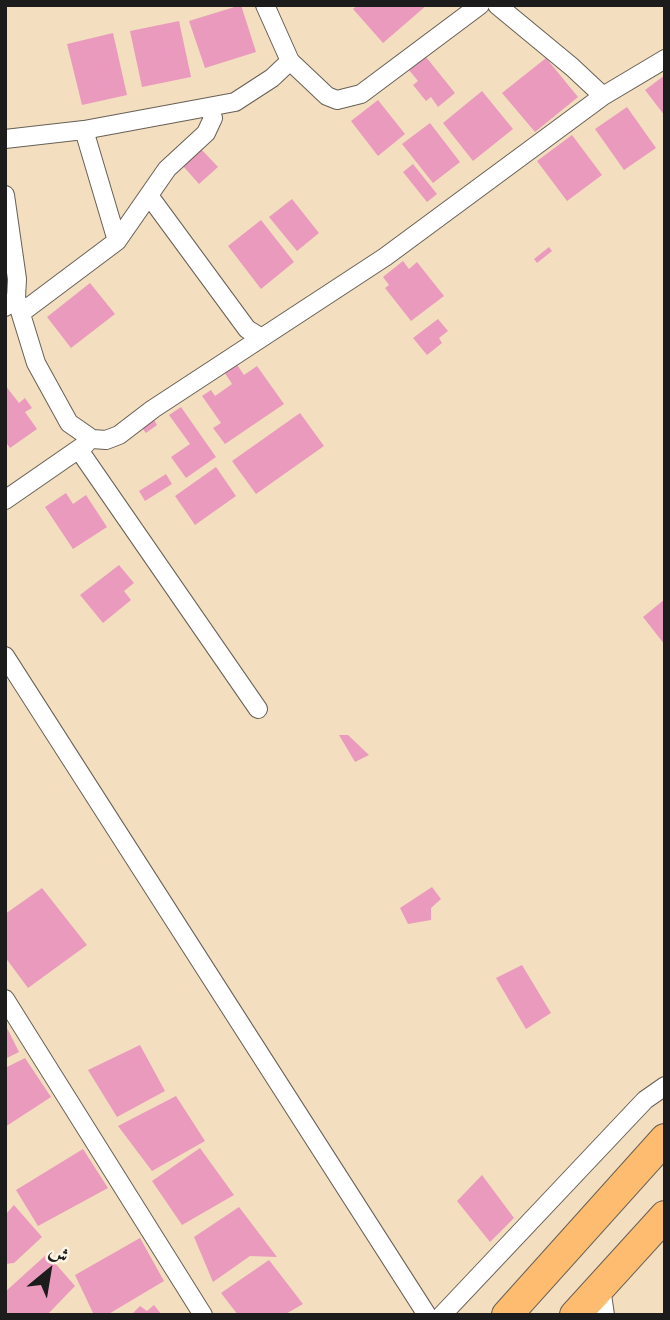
<!DOCTYPE html>
<html>
<head>
<meta charset="utf-8">
<style>
	body { margin:0 }
	#map { position:relative; width:670px; height:1320px; overflow:hidden; background:#f3dec0; font-family:"Gentium Book Plus",Amiri,serif }
	canvas { display:block }
	.frame { position:absolute; inset:0; border:7px solid #1c1c1c; pointer-events:none }
	.north { position:absolute; left:14px; top:1236px; width:70px; height:70px; -webkit-text-stroke:5px #fcf5e5; paint-order:stroke; rotate:30deg; font-size:19px; font-weight:700; line-height:28px; text-align:center; color:#1c1c1c }
	.north::after { content:''; display:block; margin:auto; width:24px; height:32px; background:#1c1c1c; clip-path:polygon(50% 0,100% 100%,50% 72%,0 100%) }
</style>
</head>
<body>
<div id="map">
<canvas width="670" height="1320"></canvas>
<div class="frame"></div>
<div class="north">ش</div>
</div>
<script>
const ctx = document.querySelector('canvas').getContext('2d');
ctx.lineJoin = 'round';
function fill(path, color) {
  ctx.fillStyle = color;
  ctx.fill(path, 'evenodd');
}
function toPath(rows) {
  const path = new Path2D();
  for (const r of rows) {
    path.moveTo(r[0], r[1]);
    for (let i = 2; i < r.length; i += 2) path.lineTo(r[i], r[i + 1]);
  }
  return path;
}
function stroke(path, color, width, dash) {
  ctx.strokeStyle = color;
  ctx.lineWidth = width;
  ctx.lineCap = dash ? 'butt' : 'round';
  ctx.setLineDash(dash || []);
  ctx.stroke(path);
}
const building = toPath([
	[241,5,256,52,205,68,189,21],
	[358,5,427,5,383,43,353,9],
	[179,21,191,77,142,87,130,31],
	[113,33,127,95,82,105,67,44],
	[426,57,455,93,438,107,431,97,426,101,413,85,418,81,409,70],
	[546,58,578,97,535,132,502,93],
	[665,75,665,116,645,90],
	[482,91,513,129,473,161,443,123],
	[378,100,405,134,378,156,351,121],
	[627,107,656,148,624,170,595,129],
	[430,123,460,162,433,183,402,144],
	[572,135,602,175,567,201,537,161],
	[201,149,218,167,199,184,183,166],
	[413,164,437,194,427,202,403,172],
	[292,199,319,233,297,251,269,217],
	[261,220,294,262,261,289,228,246],
	[549,247,552,251,537,263,534,259],
	[403,261,409,269,417,262,444,296,411,321,385,288,389,285,383,277],
	[90,283,115,314,71,348,47,317],
	[438,319,448,331,439,338,442,343,427,355,413,338],
	[235,362,244,375,257,366,284,404,225,444,213,428,221,423,202,396,211,390,215,396,232,384,223,370],
	[5,385,19,403,25,398,32,408,25,412,37,429,10,448,5,441],
	[181,407,216,457,186,478,171,457,190,444,169,415],
	[300,413,324,446,256,494,232,461],
	[154,420,157,425,146,433,142,428],
	[216,467,236,496,195,525,175,496],
	[166,474,172,484,145,501,139,491],
	[66,493,73,504,86,495,107,527,73,549,45,507],
	[119,565,134,583,124,591,131,600,103,623,80,595],
	[665,599,665,645,643,617],
	[339,735,348,735,369,755,355,762],
	[432,887,441,899,431,908,431,920,408,924,400,908],
	[42,888,87,945,28,988,5,957,5,914],
	[522,965,551,1013,526,1029,496,978],
	[5,1024,19,1052,5,1059],
	[140,1045,165,1091,117,1117,88,1070],
	[25,1058,51,1097,5,1127,5,1068],
	[176,1096,205,1141,152,1171,118,1126],
	[200,1148,234,1195,182,1225,152,1181],
	[83,1149,108,1188,38,1226,16,1190],
	[482,1175,514,1218,490,1242,457,1201],
	[14,1205,42,1237,14,1263,5,1264,5,1215],
	[239,1207,277,1257,250,1256,213,1282,194,1237],
	[140,1238,164,1281,107,1315,94,1315,75,1275],
	[47,1254,75,1286,47,1315,5,1315,5,1292],
	[269,1260,303,1304,284,1315,238,1315,221,1293],
	[154,1305,162,1315,131,1315,140,1306,147,1311]
]);
const minor = toPath([
	[265,5,290,61,327,96,337,100,361,94,480,5],
	[497,5,572,67,603,96],
	[84,130,117,241],
	[5,139,84,130,235,102,272,78,290,61],
	[5,195,17,279,16,298,5,307],
	[150,197,247,329,260,337],
	[16,298,36,363,69,423,92,439,106,440,119,435,153,409,385,257,603,96,665,59],
	[21,313,117,241,167,169,206,133,213,118,209,108],
	[79,450,258,709],
	[5,500,86,444],
	[5,656,427,1315],
	[5,999,203,1315],
	[601,1288,605,1315],
	[442,1315,645,1100,665,1086]
]);
const trunk = toPath([
	[507,1315,665,1139],
	[575,1315,665,1216]
]);
fill(building, '#ea9abd');
stroke(minor, '#676055', 20);
stroke(trunk, '#676055', 32);
stroke(minor, '#fff', 18);
stroke(trunk, '#fdbc6f', 30);
</script>
</body>
</html>
